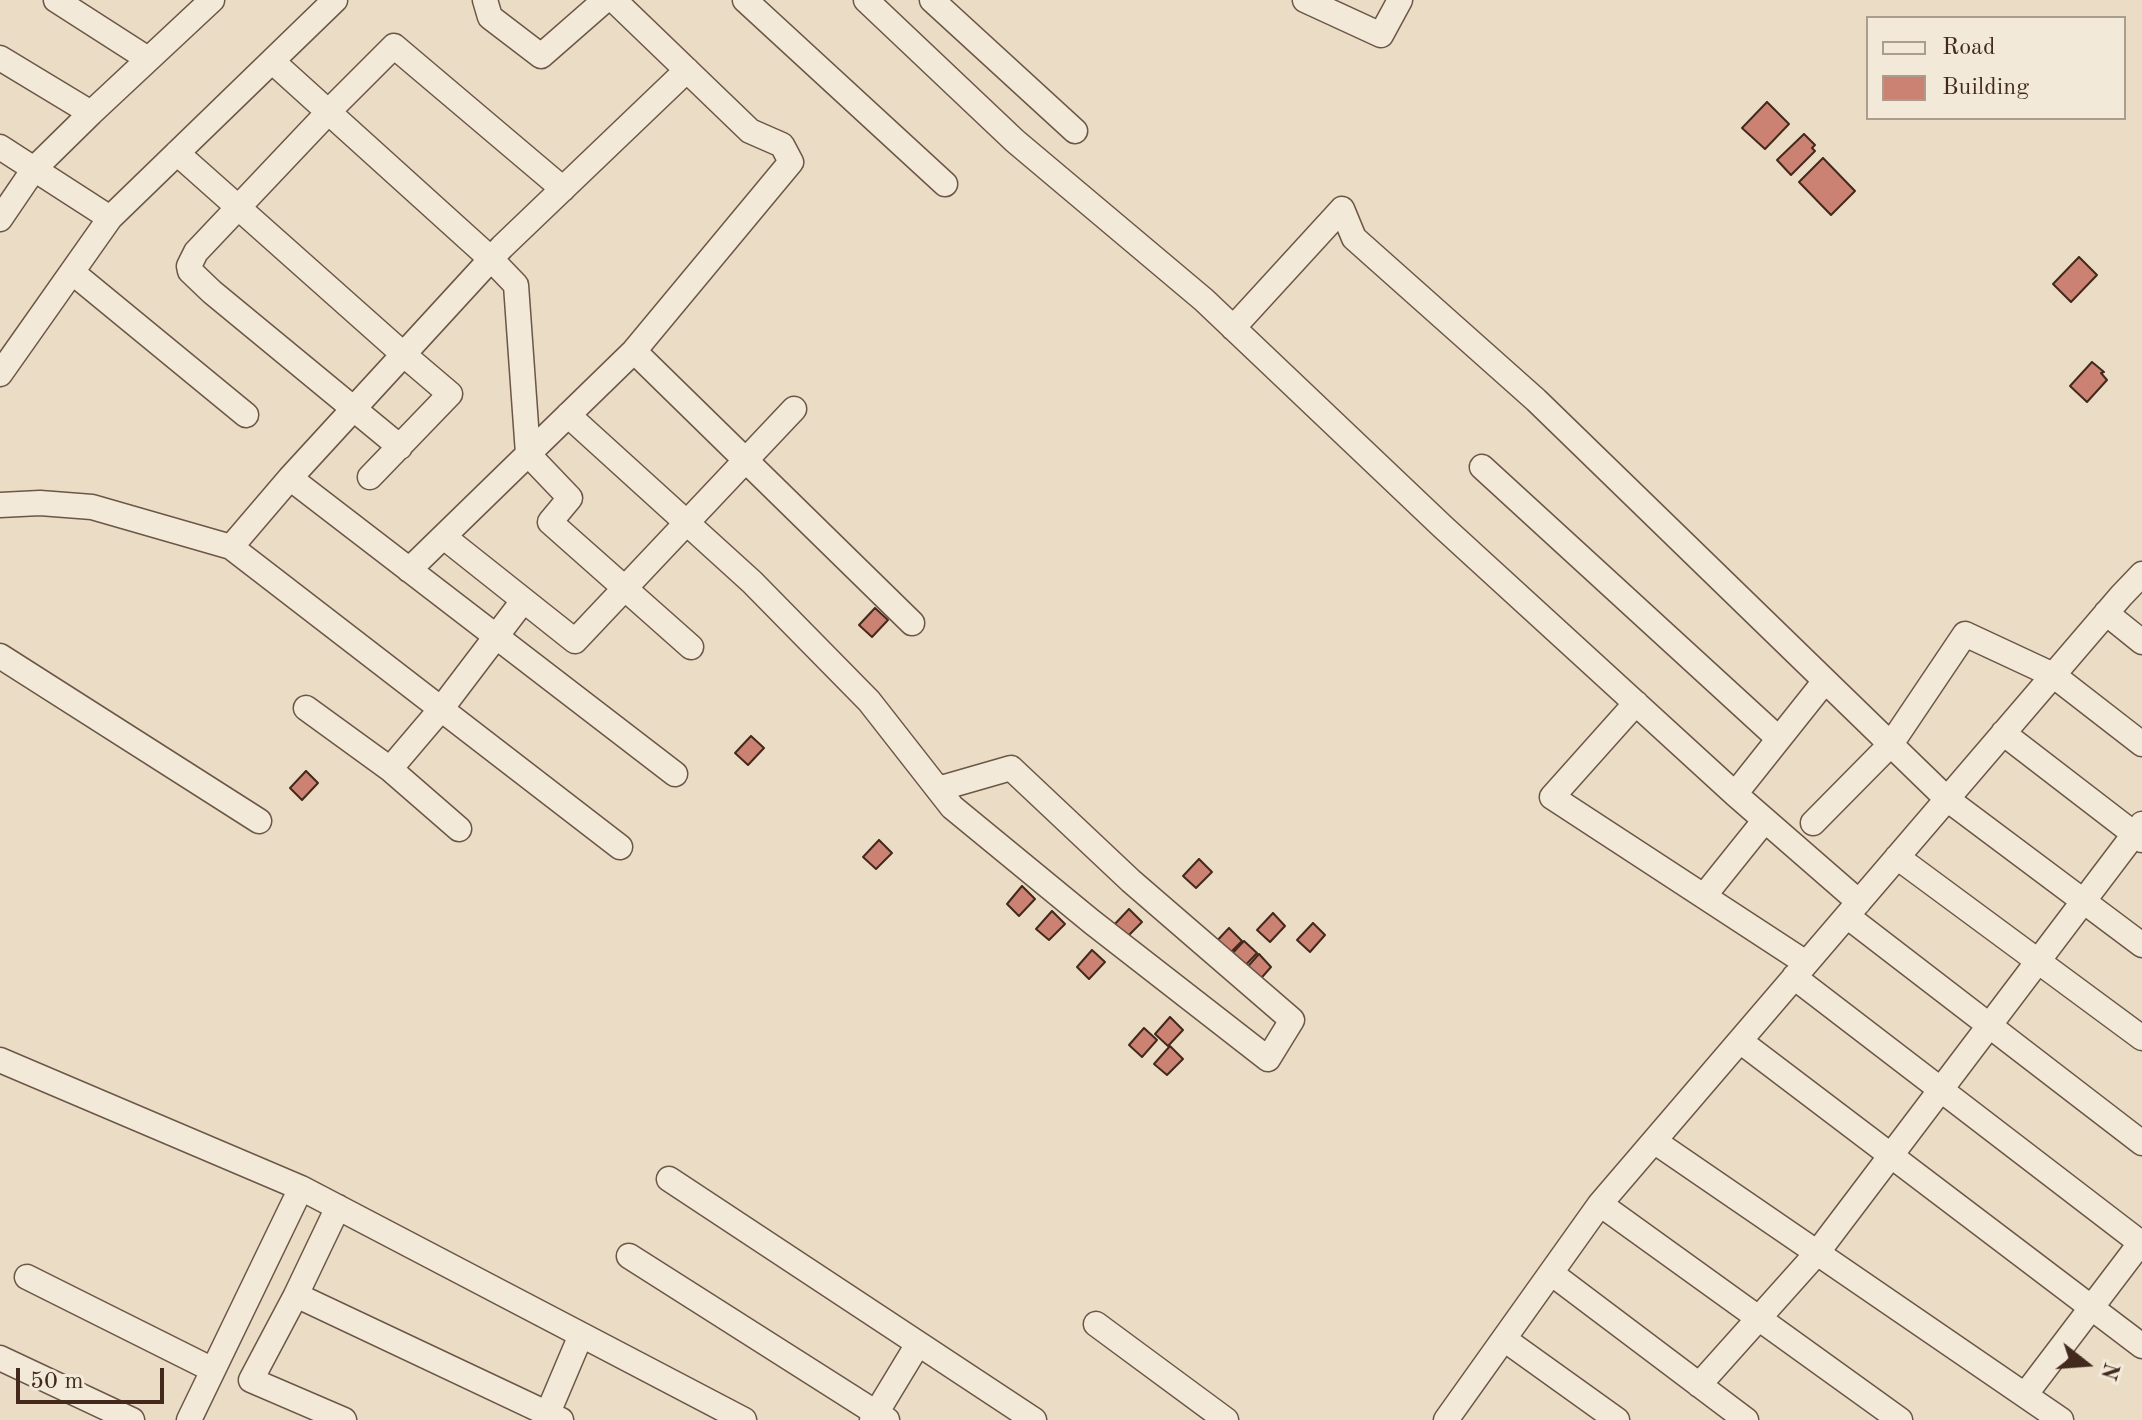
<!DOCTYPE html>
<html>
<head>
<meta charset="utf-8">
<style>
	body { margin:0 }
	#map { position:relative; width:2142px; height:1420px; overflow:hidden; background:#ebddc5; font-family:"Old Standard TT",serif }
	canvas { display:block }
	.legend { position:absolute; left:1866px; top:16px; width:260px; height:104px; box-sizing:border-box; background:#f2e9d9; border:2px solid #ac9c8d; margin:0; padding:10px 14px; list-style:none; font-size:24px; color:#42291c }
	.legend li { display:flex; align-items:center; gap:16px; height:40px }
	.legend b { width:40px; border:2px solid #ac9c8d }
	.north { position:absolute; left:2046px; top:1324px; width:80px; height:80px; -webkit-text-stroke:6px #f2e9d9; paint-order:stroke; rotate:107deg; font-size:22px; font-weight:700; line-height:32px; text-align:center; color:#42291c }
	.north::after { content:''; display:block; margin:auto; width:28px; height:36px; background:#42291c; clip-path:polygon(50% 0,100% 100%,50% 72%,0 100%) }
	.scale { position:absolute; left:16px; top:1368px; width:148px; height:36px; box-sizing:border-box; border:4px solid #42291c; border-top:0; padding-left:10px; font-size:24px; line-height:28px; white-space:nowrap; color:#42291c; -webkit-text-stroke:6px #f2e9d9; paint-order:stroke }
</style>
</head>
<body>
<div id="map">
<canvas width="2142" height="1420"></canvas>
<ul class="legend">
<li><b style="height:10px;background:#f2e9d9"></b>Road</li>
<li><b style="height:22px;background:#cc8273"></b>Building</li>
</ul>
<div class="north">N</div>
<div class="scale">50 m</div>
</div>
<script>
const ctx = document.querySelector('canvas').getContext('2d');
ctx.lineJoin = 'round';
function fill(path, color) {
  ctx.fillStyle = color;
  ctx.fill(path, 'evenodd');
}
function toPath(rows) {
  const path = new Path2D();
  for (const r of rows) {
    path.moveTo(r[0], r[1]);
    for (let i = 2; i < r.length; i += 2) path.lineTo(r[i], r[i + 1]);
  }
  return path;
}
function stroke(path, color, width, dash) {
  ctx.strokeStyle = color;
  ctx.lineWidth = width;
  ctx.lineCap = dash ? 'butt' : 'round';
  ctx.setLineDash(dash || []);
  ctx.stroke(path);
}
const building = toPath([
	[1767,102,1789,124,1765,149,1742,128,1767,102],
	[1804,134,1815,145,1812,148,1815,151,1791,175,1777,160,1804,134],
	[1823,158,1855,191,1831,215,1799,182,1823,158],
	[2079,257,2097,275,2071,302,2053,284,2079,257],
	[2092,362,2104,372,2101,373,2107,380,2087,402,2070,386,2092,362],
	[875,608,888,620,872,637,859,625,875,608],
	[751,736,764,748,748,765,735,753,751,736],
	[306,771,318,783,302,800,290,788,306,771],
	[879,840,892,853,876,869,863,857,879,840],
	[1199,859,1212,872,1196,888,1183,876,1199,859],
	[1022,886,1035,899,1019,916,1007,904,1022,886],
	[1129,909,1142,922,1126,938,1113,926,1129,909],
	[1052,911,1065,924,1049,940,1036,929,1052,911],
	[1273,913,1285,926,1270,942,1257,930,1273,913],
	[1313,923,1325,935,1310,952,1297,940,1313,923],
	[1229,928,1242,941,1226,957,1213,945,1229,928],
	[1244,941,1257,953,1241,970,1228,958,1244,941],
	[1092,950,1105,962,1089,979,1077,967,1092,950],
	[1259,954,1271,967,1256,984,1243,972,1259,954],
	[1170,1017,1183,1030,1168,1046,1155,1034,1170,1017],
	[1144,1028,1157,1040,1142,1057,1129,1045,1144,1028],
	[1170,1046,1183,1059,1167,1075,1154,1064,1170,1046]
]);
const minor = toPath([
	[56,0,148,59],
	[485,0,490,17,541,56,605,0],
	[745,0,945,184],
	[866,0,1015,141,1204,300,1443,527,1735,794],
	[932,0,1075,131],
	[1305,0,1381,35,1400,0],
	[0,58,91,113],
	[272,61,491,259,516,285,528,454,570,498,550,522,691,647],
	[0,147,110,218],
	[177,153,403,354,450,394,370,477],
	[0,219,34,169,91,113,212,0],
	[72,272,246,415],
	[1233,328,1342,209,1354,238,1536,400,1947,799,2142,945],
	[634,351,912,623],
	[0,374,110,218,335,0],
	[568,415,752,582,869,701,952,807,1092,922,1268,1059,1292,1020,1131,881,1011,768,938,789],
	[400,447,212,292,190,271,189,266,196,252,337,103,394,46,563,189],
	[1482,467,1779,739],
	[290,478,231,547,620,847],
	[0,505,40,503,92,507,231,547],
	[444,537,575,641,794,409],
	[409,570,634,351,791,162,782,145,750,131,614,0],
	[2106,613,2142,642],
	[0,656,259,821],
	[1825,681,1735,794,1859,902],
	[1636,703,1552,797,1806,963],
	[306,708,390,769,459,829],
	[2003,733,2142,840],
	[390,769,441,709,523,601],
	[675,774,290,478,502,247,687,70],
	[1813,823,1891,744,1965,634,2053,675,2142,744],
	[1897,857,2142,1038],
	[1704,896,1765,820],
	[1847,916,2142,1143],
	[1794,977,2142,1244],
	[1740,1041,2142,1346],
	[0,1060,301,1188,744,1420],
	[1654,1141,2061,1420],
	[669,1179,1034,1420],
	[1600,1204,1900,1420],
	[338,1207,296,1295,561,1420],
	[629,1256,887,1420],
	[1551,1273,1746,1420],
	[27,1277,213,1370],
	[296,1295,251,1380,344,1420],
	[1096,1324,1226,1420],
	[1504,1339,1617,1420],
	[0,1358,132,1420],
	[1699,1385,1817,1253,2142,824],
	[2025,1395,2142,1241],
	[189,1420,301,1188],
	[545,1420,581,1335],
	[872,1420,918,1344],
	[1446,1420,1600,1204,2121,596,2142,574]
]);
fill(building, '#cc8273');
stroke(building, '#42291c', 2);
stroke(minor, '#6c5646', 27);
stroke(minor, '#f2e9d9', 24);
</script>
</body>
</html>
